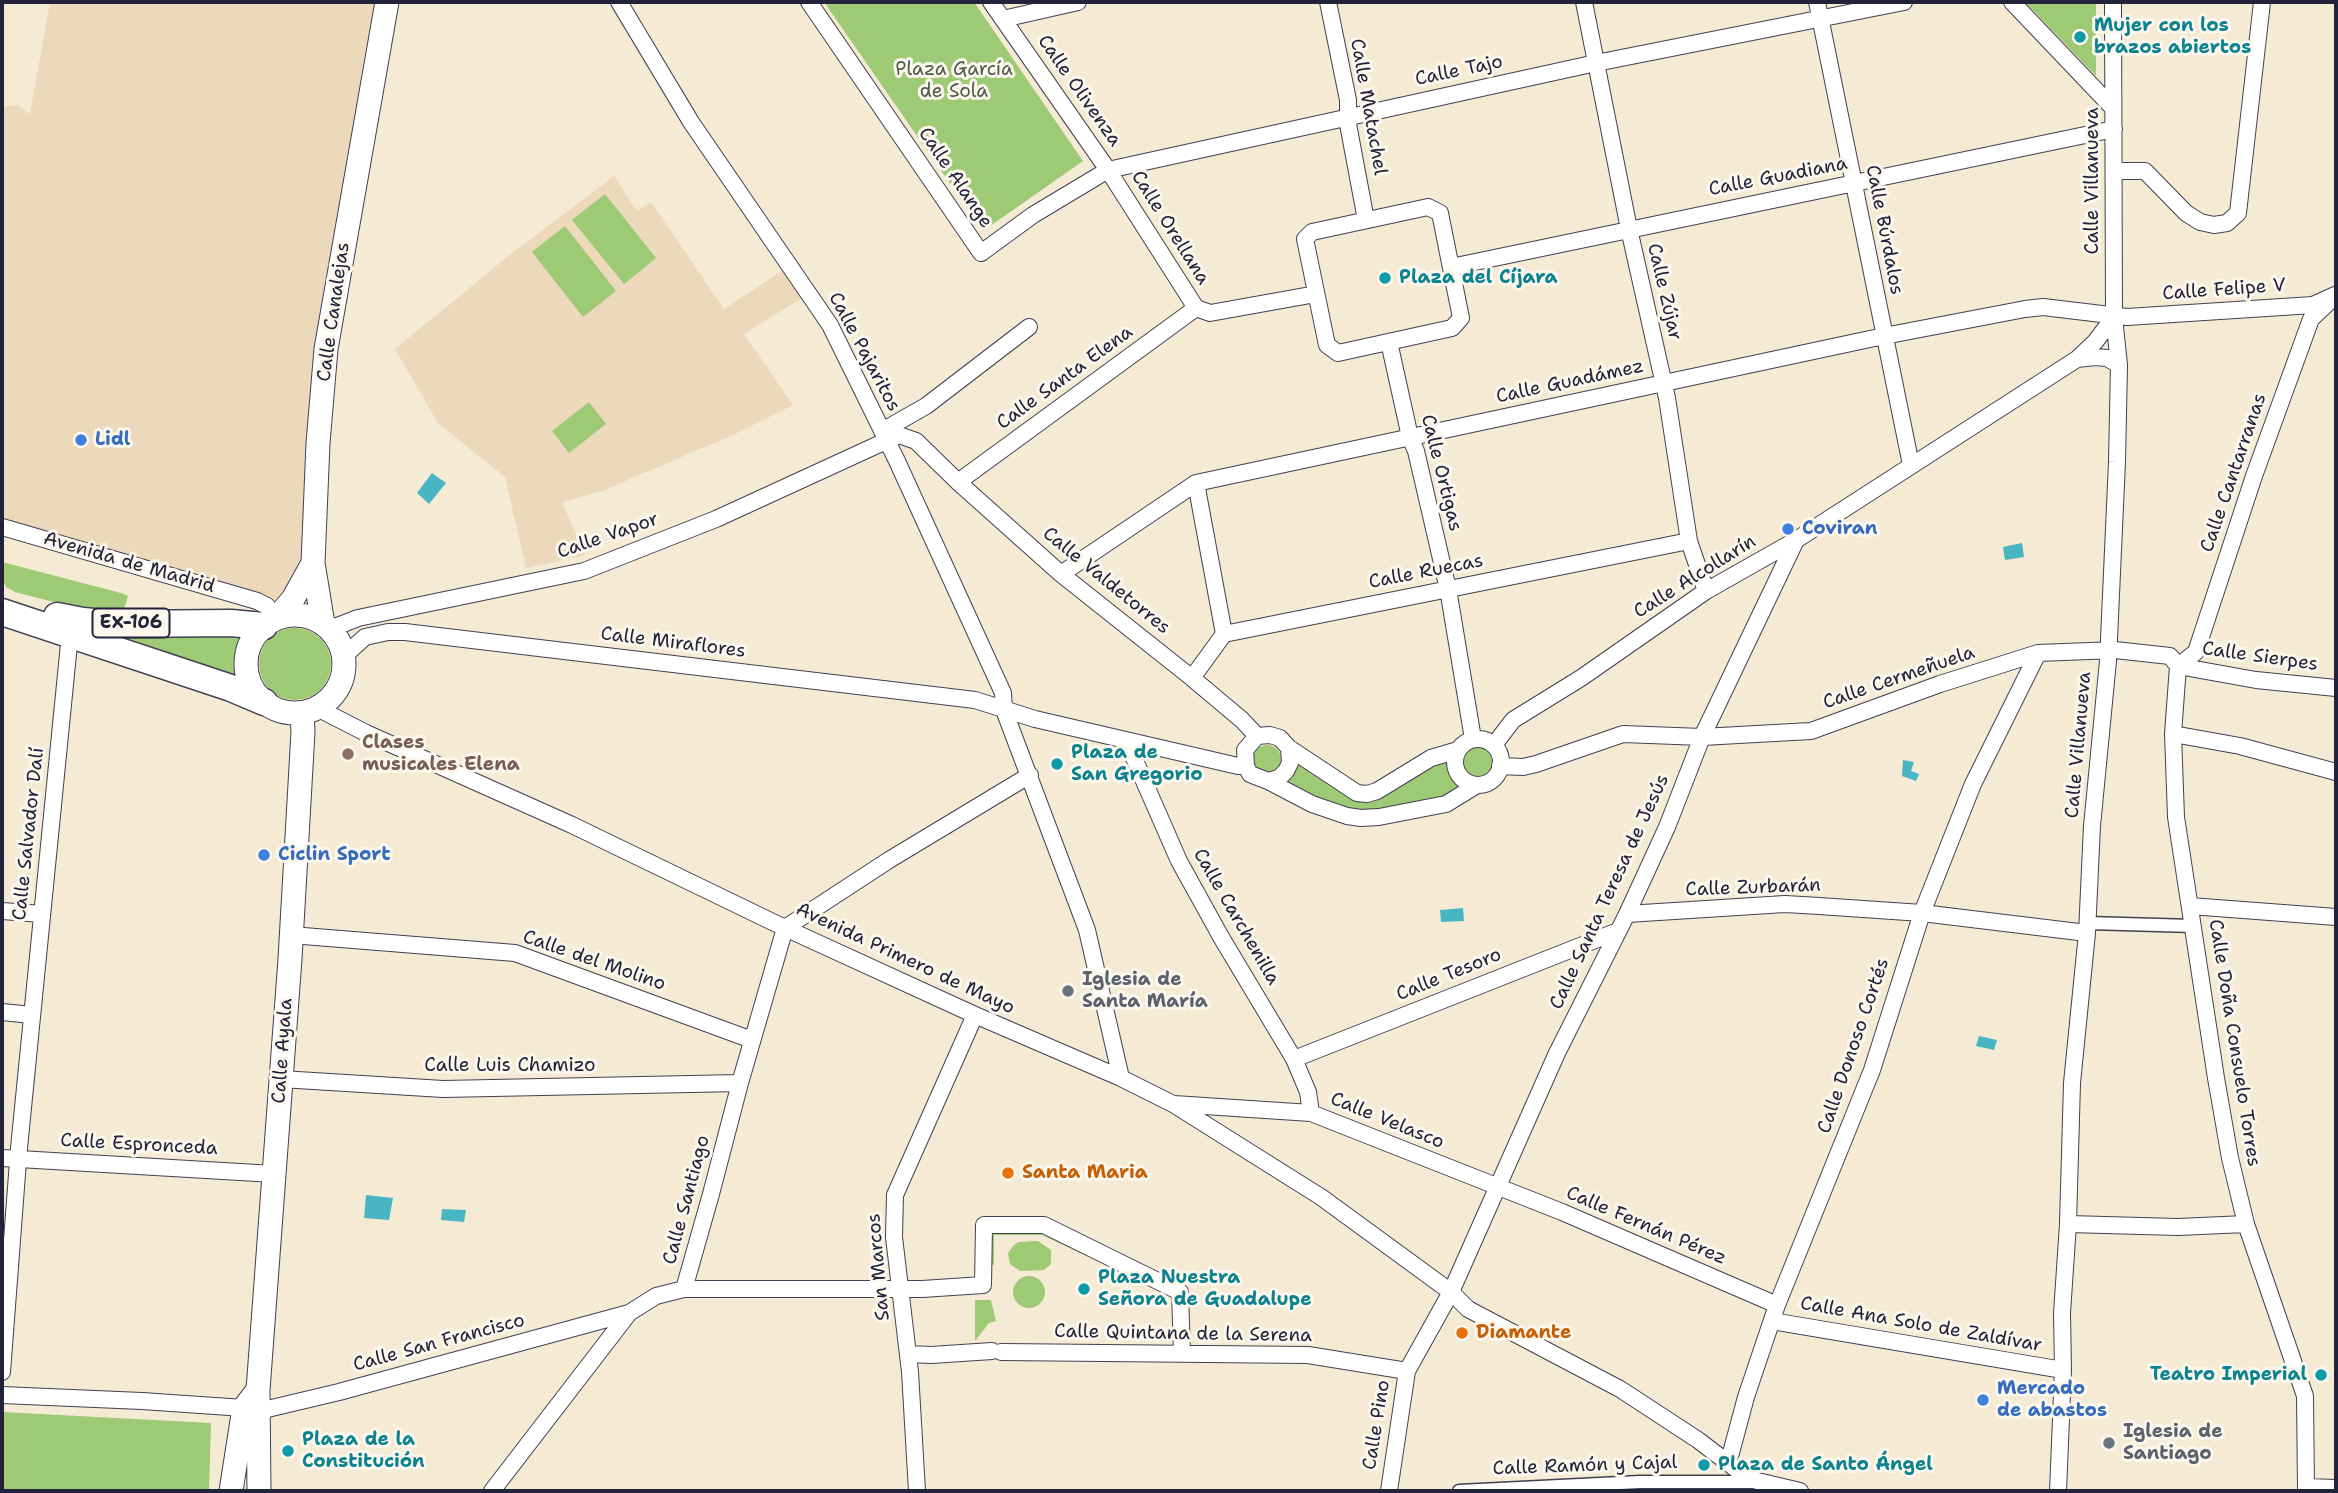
<!DOCTYPE html>
<html>
<head>
<meta charset="utf-8">
<style>
	body { margin:0 }
	#map { position:relative; width:2338px; height:1493px; overflow:hidden; background:#f5ead3; font-family:"Shantell Sans",sans-serif }
	canvas { display:block }
	.frame { position:absolute; inset:0; border:4px solid #22223b; pointer-events:none }
</style>
</head>
<body>
<div id="map">
<canvas width="2338" height="1493"></canvas>
<div class="frame"></div>
</div>
<script>
const ctx = document.querySelector('canvas').getContext('2d');
ctx.lineJoin = 'round';
function fill(path, color) {
  ctx.fillStyle = color;
  ctx.fill(path, 'evenodd');
}
function toPath(rows) {
  const path = new Path2D();
  for (const r of rows) {
    if (r.length === 3) {
      path.moveTo(r[0] + r[2], r[1]);
      path.arc(r[0], r[1], r[2], 0, 2 * Math.PI);
      continue;
    }
    path.moveTo(r[0], r[1]);
    for (let i = 2; i < r.length; i += 2) path.lineTo(r[i], r[i + 1]);
  }
  return path;
}
function stroke(path, color, width, dash) {
  ctx.strokeStyle = color;
  ctx.lineWidth = width;
  ctx.lineCap = dash ? 'butt' : 'round';
  ctx.setLineDash(dash || []);
  ctx.stroke(path);
}
function label(font, color, halo, rows, align = 'center') {
  ctx.font = font + ' "Shantell Sans",sans-serif';
  ctx.lineWidth = 6;
  ctx.setLineDash([]);
  ctx.textBaseline = 'middle';
  ctx.strokeStyle = halo;
  ctx.fillStyle = color;
  for (const [text, x, y, turn = 0] of rows) {
    ctx.save();
    ctx.translate(x, y);
    ctx.rotate((+turn || 0) * Math.PI / 180);
    ctx.textAlign = isNaN(turn) ? turn : align;
    if (halo) ctx.strokeText(text, 0, 0);
    ctx.fillText(text, 0, 0);
    ctx.restore();
  }
}
const built = toPath([
	[50,2,387,2,357,174,313,563,282,597,270,600,2,527,2,107,17,105,30,114],
	[614,176,637,211,651,202,724,309,783,270,802,298,744,334,793,405,735,434,602,491,562,502,585,555,526,568,505,477,438,423,395,349,506,258]
]);
const green = toPath([
	[824,2,974,2,1083,161,983,231],
	[2025,2,2096,2,2096,76],
	[605,194,656,258,624,284,572,220],
	[565,226,616,291,583,317,532,252],
	[589,402,606,424,569,453,552,431],
	[2,562,121,593,128,596,124,609,102,612,81,609,15,592,6,587,2,578],
	[295,664,36],
	[254,631,246,639,241,653,240,666,243,679,116,634],
	[1267,759,14],
	[1479,762,16],
	[1452,754,1452,771,1460,783,1466,788,1447,797,1383,810,1348,809,1313,798,1286,782,1297,757,1349,793],
	[1042,1227,1171,1296,1042,1235,994,1235,994,1265,987,1264,987,1228],
	[1038,1241,1051,1250,1051,1264,1044,1270,1020,1271,1010,1264,1008,1253,1014,1245,1019,1242],
	[1029,1292,16],
	[975,1300,991,1300,996,1321,989,1323,975,1341],
	[2,1412,211,1423,209,1491,2,1491]
]);
const water = toPath([
	[432,473,446,483,429,504,417,493],
	[2022,543,2024,557,2005,560,2003,547],
	[1903,760,1914,762,1911,771,1919,774,1916,781,1902,776],
	[1463,908,1464,921,1441,922,1440,910],
	[1979,1036,1997,1040,1994,1050,1976,1046],
	[366,1195,393,1198,389,1220,364,1218],
	[442,1209,466,1210,464,1222,441,1220]
]);
const pedestrian = toPath([
	[2088,923,2193,926],
	[1459,1491,1640,1482,1756,1482]
]);
const minor = toPath([
	[619,2,691,122,830,325,897,461,1003,693,1004,710,1087,930,1121,1078],
	[809,2,981,253,1033,215,1108,170,1596,63,1904,2],
	[991,2,1108,170,1196,308],
	[1328,2,1348,100,1348,124,1366,220],
	[1584,2,1629,229,1667,398,1689,541,1706,591],
	[1817,2,1911,465],
	[2012,2,2113,108],
	[1003,19,1078,2],
	[2115,171,2145,171,2186,213,2200,222,2214,225,2227,223,2238,213,2262,2],
	[1428,207,1440,213,1461,318,1452,328,1338,353,1327,345,1305,239,1312,232,1428,207],
	[1451,267,2114,129],
	[1196,308,1210,313,1316,294],
	[1389,342,1410,437,1416,451,1448,589,1473,739],
	[2077,359,2095,357,2107,358,2119,365],
	[882,431,926,406,1029,327],
	[958,482,1196,308],
	[1196,483,1224,634],
	[2,527,257,601,267,606,275,619],
	[1061,574,1196,483,1884,336,2025,309,2043,307,2127,317,2313,305,2335,295],
	[330,629,358,618,584,571,716,519,899,435,916,441,958,482,1061,574,1192,678,1242,720,1257,736,1270,735,1280,738,1289,748,1357,793,1367,794,1377,791,1431,758,1458,750],
	[344,656,365,637,388,632,405,632,975,700,1035,719,1238,766,1246,766],
	[2178,666,2196,652,2254,476,2311,319,2329,302],
	[2178,666,2256,680,2336,688],
	[1192,678,1224,634,1689,541],
	[317,708,366,733,572,825,785,928,975,1015,1121,1078,1173,1104,1321,1197,1451,1292,1468,1309,1620,1389,1698,1440,1749,1479,1800,1491],
	[2173,734,2240,746,2336,772],
	[1257,736,1245,750,1246,766,1250,774,1268,781,1312,804,1347,816,1361,818,1379,817,1446,804,1477,785],
	[1478,762,23],
	[1126,740,1179,861,1221,937,1294,1059,1308,1092,1311,1113],
	[1494,745,1513,720,1581,678,1706,591,1796,540,2077,359,2095,342,2114,317],
	[1500,766,1523,767,1536,764,1623,734,1702,737,1811,731,1940,684,2038,653,2115,650,2170,656,2178,666,2173,734,2176,817,2216,1078,2230,1158,2246,1224,2305,1396,2306,1491],
	[1268,781,1279,778,1286,771,1290,763,1289,748],
	[2190,906,2336,917],
	[2,911,42,914],
	[1627,914,1785,904,1819,906,1922,913,2087,933],
	[291,935,515,953,752,1040],
	[2,1012,32,1015],
	[1294,1059,1618,931],
	[281,1079,443,1089,740,1083],
	[1174,1104,1311,1113,1562,1212,1777,1305],
	[2,1158,274,1174],
	[2068,1224,2178,1227,2246,1224],
	[684,1289,711,1194,740,1083,785,928,889,860,1030,775],
	[1772,1321,2063,1370],
	[1001,1352,1308,1355,1407,1371],
	[908,1354,931,1355,992,1351],
	[2,1372,19,1148,70,634],
	[2,1395,142,1401,244,1408],
	[259,1411,339,1392,629,1313],
	[1725,1459,1731,1453,1746,1397,1777,1305,1872,1070,1922,913,1973,784,2038,653],
	[2307,1487,2336,1488],
	[492,1491,629,1313,656,1296,684,1289,922,1289,983,1285,984,1225,1044,1225,1180,1292,1182,1354],
	[917,1491,910,1372,894,1237,895,1195,975,1015],
	[1389,1491,1407,1371,1451,1292,1557,1053,1627,914,1667,827,1702,737,1796,540],
	[2058,1491,2063,1370,2062,1313,2068,1224,2072,1083,2087,933,2092,826,2108,661,2117,462,2119,365,2114,317,2113,2]
]);
const secondary = toPath([
	[295,664,49],
	[277,618,293,599,313,563],
	[323,624,313,563,318,443,326,349,387,2],
	[231,1491,244,1408,258,1390],
	[259,1491,258,1390,290,959,303,732,302,713]
]);
const primary = toPath([
	[2,612,231,688,264,702],
	[57,616,83,621,114,624,231,623,264,626]
]);
const markers = [
	[2080,37,7,"#0f9aa8"],
	[1385,278,7,"#0f9aa8"],
	[81,440,7,"#3f7fe0"],
	[1788,529,7,"#3f7fe0"],
	[348,754,7,"#8d6e63"],
	[1057,764,7,"#0f9aa8"],
	[264,855,7,"#3f7fe0"],
	[1068,991,7,"#6b7280"],
	[1008,1173,7,"#e8710a"],
	[1084,1289,7,"#0f9aa8"],
	[1462,1333,7,"#e8710a"],
	[2321,1375,7,"#0f9aa8"],
	[1983,1400,7,"#3f7fe0"],
	[2109,1443,7,"#6b7280"],
	[288,1451,7,"#0f9aa8"],
	[1704,1465,7,"#0f9aa8"]
];
const shields = [
	[131,623,77]
];
const shieldNames = [
	["EX-106",131,623]
];
const cultureNames = [
	["Mujer con los",2094,26],
	["brazos abiertos",2094,48],
	["Plaza del Cíjara",1399,278],
	["Plaza de",1071,753],
	["San Gregorio",1071,775],
	["Plaza Nuestra",1098,1278],
	["Señora de Guadalupe",1098,1300],
	["Teatro Imperial",2307,1375,"right"],
	["Plaza de la",302,1440],
	["Constitución",302,1462],
	["Plaza de Santo Ángel",1718,1465]
];
const parkNames = [
	["Plaza García",954,70],
	["de Sola",954,92]
];
const streetNames = [
	["Calle Tajo",1459,71,-12],
	["Calle Olivenza",1079,91,55],
	["Calle Matachel",1368,107,80],
	["Calle Guadiana",1778,177,-11],
	["Calle Alange",955,178,56],
	["Calle Villanueva",2093,181,-90],
	["Calle Orellana",1170,228,58],
	["Calle Búrdalos",1884,230,79],
	["Calle Felipe V",2224,290,-4],
	["Calle Zújar",1664,292,77],
	["Calle Canalejas",334,312,-82],
	["Calle Pajaritos",864,352,62],
	["Calle Santa Elena",1065,378,-36],
	["Calle Guadámez",1570,382,-12],
	["Calle Ortigas",1441,473,76],
	["Calle Cantarranas",2234,473,-71],
	["Calle Vapor",608,536,-19],
	["Avenida de Madrid",129,563,16],
	["Calle Ruecas",1426,572,-11],
	["Calle Alcollarín",1695,577,-32],
	["Calle Valdetorres",1106,581,39],
	["Calle Miraflores",673,643,7],
	["Calle Sierpes",2260,657,8],
	["Calle Cermeñuela",1899,678,-19],
	["Calle Villanueva",2079,745,-85],
	["Calle Salvador Dalí",29,834,-84],
	["Calle Zurbarán",1753,888,-2],
	["Calle Santa Teresa de Jesús",1610,892,-65],
	["Calle Carchenilla",1236,917,60],
	["Avenida Primero de Mayo",905,959,25],
	["Calle del Molino",594,961,19],
	["Calle Tesoro",1449,975,-22],
	["Calle Doña Consuelo Torres",2234,1043,81],
	["Calle Donoso Cortés",1854,1046,-71],
	["Calle Ayala",283,1051,-86],
	["Calle Luis Chamizo",510,1066],
	["Calle Velasco",1387,1121,22],
	["Calle Espronceda",139,1145,3],
	["Calle Santiago",687,1200,-75],
	["Calle Fernán Pérez",1646,1226,23],
	["San Marcos",879,1267,-95],
	["Calle Ana Solo de Zaldívar",1921,1325,10],
	["Calle Quintana de la Serena",1183,1334,1],
	["Calle San Francisco",439,1343,-15],
	["Calle Pino",1377,1425,-81],
	["Calle Ramón y Cajal",1585,1466,-2]
];
const shopNames = [
	["Lidl",95,440],
	["Coviran",1802,529],
	["Ciclin Sport",278,855],
	["Mercado",1997,1389],
	["de abastos",1997,1411]
];
const educationNames = [
	["Clases",362,743],
	["musicales Elena",362,765]
];
const worshipNames = [
	["Iglesia de",1082,980],
	["Santa María",1082,1002],
	["Iglesia de",2123,1432],
	["Santiago",2123,1454]
];
const foodNames = [
	["Santa Maria",1022,1173],
	["Diamante",1476,1333]
];
fill(built, '#ecd8ba');
fill(green, '#9ec975');
fill(water, '#48b5c3');
stroke(pedestrian, '#424052', 15);
stroke(minor, '#424052', 18);
stroke(secondary, '#424052', 25);
stroke(primary, '#424052', 29);
stroke(pedestrian, '#fff', 12);
stroke(minor, '#fff', 16);
stroke(secondary, '#fff', 23);
stroke(primary, '#fff', 26);
for (const [x, y, r, color] of markers) {
  const dot = new Path2D();
  dot.arc(x, y, r, 0, 2 * Math.PI);
  ctx.fillStyle = color;
  ctx.fill(dot);
  stroke(dot, '#fbf7ec', 2.5);
}
for (const [x, y, w] of shields) {
  const box = new Path2D();
  box.roundRect(x - w / 2, y - 14.5, w, 29, 5);
  ctx.fillStyle = '#fbf7ec';
  ctx.fill(box);
  stroke(box, '#22223b', 2);
}
label('bold 18px', '#22223b', null, shieldNames);
label('bold 19px', '#0d838f', '#fbf7ec', cultureNames, 'left');
label('19px', '#4d5c4f', '#fbf7ec', parkNames);
label('19px', '#22223b', '#fbf7ec', streetNames);
label('bold 19px', '#366cbe', '#fbf7ec', shopNames, 'left');
label('bold 19px', '#785e54', '#fbf7ec', educationNames, 'left');
label('bold 19px', '#5b616d', '#fbf7ec', worshipNames, 'left');
label('bold 19px', '#c56008', '#fbf7ec', foodNames, 'left');
</script>
</body>
</html>
